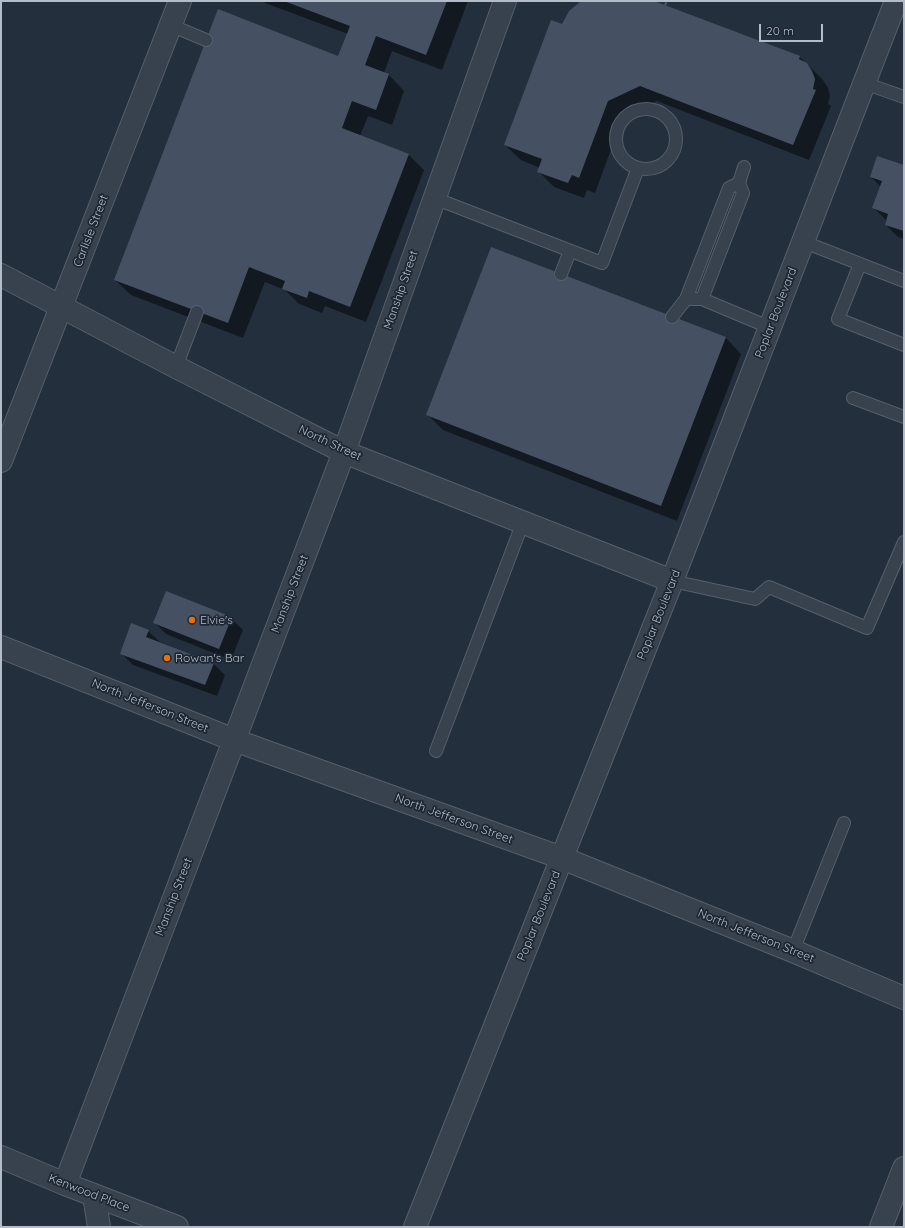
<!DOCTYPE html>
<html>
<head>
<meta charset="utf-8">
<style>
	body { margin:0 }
	#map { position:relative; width:905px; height:1228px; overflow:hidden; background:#242f3e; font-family:Quicksand,sans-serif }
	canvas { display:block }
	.frame { position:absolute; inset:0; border:2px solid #b4bcc9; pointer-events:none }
	.scale { position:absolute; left:759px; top:24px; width:64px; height:18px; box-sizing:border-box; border:2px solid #b4bcc9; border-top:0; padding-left:5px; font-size:12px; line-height:14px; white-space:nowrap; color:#b4bcc9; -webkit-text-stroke:3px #1d2633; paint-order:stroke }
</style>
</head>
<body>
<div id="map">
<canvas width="905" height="1228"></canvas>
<div class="frame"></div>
<div class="scale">20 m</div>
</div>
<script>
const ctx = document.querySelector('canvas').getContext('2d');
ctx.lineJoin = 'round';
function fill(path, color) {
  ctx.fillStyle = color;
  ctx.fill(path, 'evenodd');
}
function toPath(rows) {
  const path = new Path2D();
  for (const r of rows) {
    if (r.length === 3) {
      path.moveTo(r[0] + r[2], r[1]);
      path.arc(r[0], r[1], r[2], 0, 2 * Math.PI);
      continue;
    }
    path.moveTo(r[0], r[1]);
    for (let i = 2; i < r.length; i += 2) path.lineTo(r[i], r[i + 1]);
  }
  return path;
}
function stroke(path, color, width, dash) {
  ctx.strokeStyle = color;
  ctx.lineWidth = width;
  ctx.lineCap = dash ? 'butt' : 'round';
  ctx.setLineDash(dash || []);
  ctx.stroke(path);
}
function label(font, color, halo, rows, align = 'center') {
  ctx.font = font + ' Quicksand,sans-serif';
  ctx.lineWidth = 3.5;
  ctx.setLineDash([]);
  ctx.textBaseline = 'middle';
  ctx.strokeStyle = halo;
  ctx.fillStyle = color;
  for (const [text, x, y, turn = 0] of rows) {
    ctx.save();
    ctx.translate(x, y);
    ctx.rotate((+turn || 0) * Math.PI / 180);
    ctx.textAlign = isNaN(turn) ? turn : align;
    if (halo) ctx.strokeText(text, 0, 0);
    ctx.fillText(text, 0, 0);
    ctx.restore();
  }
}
const shadow = toPath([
	[263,1,468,1,442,70,392,51,384,73,389,75,404,91,392,125,368,116,360,136,408,154,424,170,366,322,325,306,322,313,299,304,285,290,265,282,243,338,131,295,115,280,339,57,348,34,265,3],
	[585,1,651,1,800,57,823,80,828,88,830,96,828,104,831,106,809,160,657,101,623,117,595,193,587,190,584,198,554,187,538,171,540,168,521,160,505,145,562,25],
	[904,166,904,239,898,237,886,225,887,221,874,208,881,187,871,177],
	[492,248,726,338,741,354,677,521,443,430,428,415],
	[231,618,243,630,231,660,166,634,154,622],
	[148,631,160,642,213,663,225,675,217,696,133,665,121,653]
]);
const building = toPath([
	[284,1,447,1,426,55,376,36,365,65,389,74,376,110,352,101,342,128,409,154,350,307,309,291,307,298,282,289,285,281,249,267,228,323,114,280,218,9,338,56,350,26],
	[581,1,654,1,800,56,799,59,807,63,812,71,815,79,813,89,816,90,793,145,640,86,608,101,579,178,572,175,568,183,537,172,542,159,504,145,551,20,562,24,569,11],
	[877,156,904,165,904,231,885,225,888,214,872,208,882,181,870,177],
	[491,247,726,337,661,506,426,415],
	[166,591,232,617,219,649,153,623],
	[131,623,149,630,146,637,214,663,205,685,120,654]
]);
const path = toPath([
	[665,5,667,1]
]);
const service = toPath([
	[170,25,206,40],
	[864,83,904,97],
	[646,139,30],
	[739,183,744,167],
	[434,198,602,263,638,168],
	[804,242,904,281],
	[860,264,838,319,904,345],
	[561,274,570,251],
	[686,299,729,188,739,183,743,193,702,299],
	[672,317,686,299,702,299,771,328],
	[176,367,197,312],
	[853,398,904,417],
	[672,581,755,599,769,587,867,628,904,542],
	[436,751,523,522],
	[793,951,844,823]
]);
const minor = toPath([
	[1,275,176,367,344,452,672,581],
	[1,461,180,1],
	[1,647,234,740,562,858,793,951,904,998],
	[1,1157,65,1184,177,1227],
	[65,1184,344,452,505,1],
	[94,1195,99,1227],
	[415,1227,672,581,896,1],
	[881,1227,904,1168]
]);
const markers = [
	[192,620,4,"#e8710a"],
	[167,658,4,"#e8710a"]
];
const streetNames = [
	["Carlisle Street",91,231,-69],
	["Manship Street",401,290,-71],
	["Poplar Boulevard",776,313,-69],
	["North Street",330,443,25],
	["Manship Street",290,594,-69],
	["Poplar Boulevard",659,615,-68],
	["North Jefferson Street",150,706,22],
	["North Jefferson Street",454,819,20],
	["Manship Street",174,897,-69],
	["Poplar Boulevard",539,916,-68],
	["North Jefferson Street",756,936,22],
	["Kenwood Place",89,1193,21]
];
const poiNames = [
	["Elvie's",200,620],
	["Rowan's Bar",175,658]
];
fill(shadow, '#0007');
fill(building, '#455162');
stroke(service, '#565f6c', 14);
stroke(minor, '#565f6c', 24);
stroke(path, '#44595c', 2.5, [3, 3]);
stroke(service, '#38414e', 12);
stroke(minor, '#38414e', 22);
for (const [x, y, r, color] of markers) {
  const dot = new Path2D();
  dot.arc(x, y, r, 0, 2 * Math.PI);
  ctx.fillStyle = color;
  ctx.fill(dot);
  stroke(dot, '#1d2633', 1.5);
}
label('12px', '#b4bcc9', '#1d2633', streetNames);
label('12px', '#b4bcc9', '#1d2633', poiNames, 'left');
</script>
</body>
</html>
